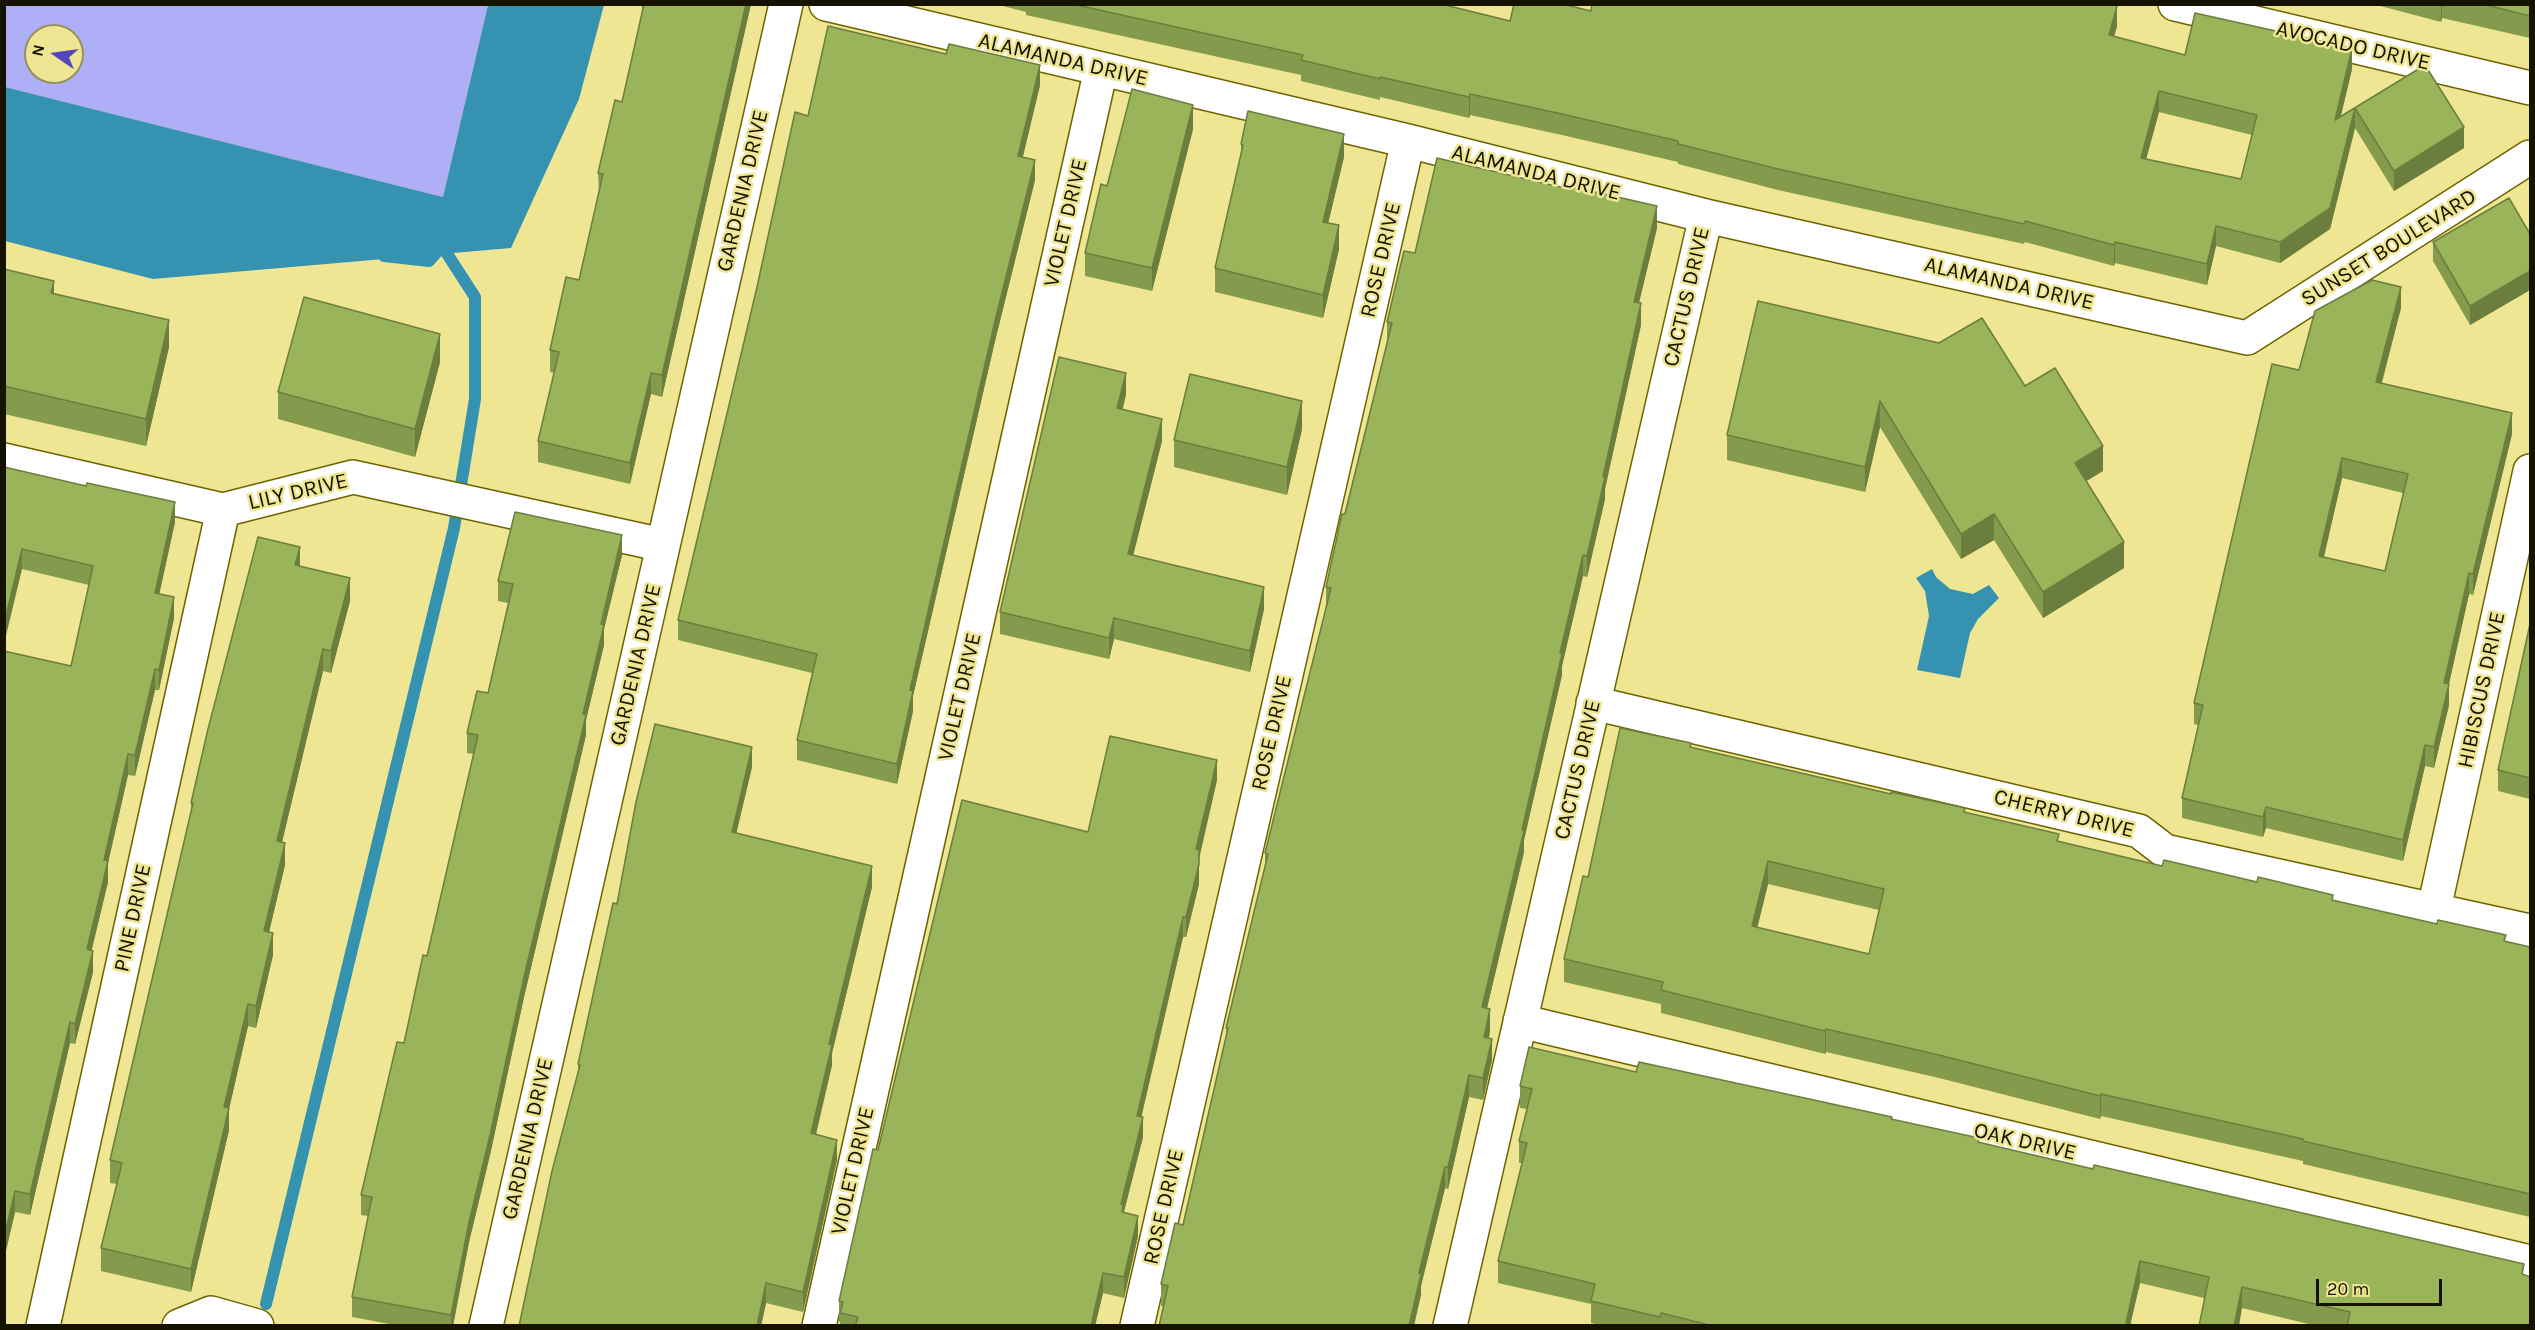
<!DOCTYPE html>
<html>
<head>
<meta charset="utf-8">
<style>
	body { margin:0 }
	#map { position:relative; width:2535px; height:1330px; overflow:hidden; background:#efe693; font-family:Karla,sans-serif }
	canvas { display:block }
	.frame { position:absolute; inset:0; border:6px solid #151200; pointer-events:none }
	.north { position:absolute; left:24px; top:24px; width:60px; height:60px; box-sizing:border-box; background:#efe693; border:2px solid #989158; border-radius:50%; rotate:283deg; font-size:16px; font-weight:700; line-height:24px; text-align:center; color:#151200 }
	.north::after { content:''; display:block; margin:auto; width:21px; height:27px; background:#5546be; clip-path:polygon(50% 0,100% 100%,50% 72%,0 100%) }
	.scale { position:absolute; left:2316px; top:1279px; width:126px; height:27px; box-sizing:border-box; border:3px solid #151200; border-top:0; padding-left:8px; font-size:18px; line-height:21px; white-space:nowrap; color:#151200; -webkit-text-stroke:4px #efe693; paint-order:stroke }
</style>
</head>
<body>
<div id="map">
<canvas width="2535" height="1330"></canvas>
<div class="frame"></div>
<div class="north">N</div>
<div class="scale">20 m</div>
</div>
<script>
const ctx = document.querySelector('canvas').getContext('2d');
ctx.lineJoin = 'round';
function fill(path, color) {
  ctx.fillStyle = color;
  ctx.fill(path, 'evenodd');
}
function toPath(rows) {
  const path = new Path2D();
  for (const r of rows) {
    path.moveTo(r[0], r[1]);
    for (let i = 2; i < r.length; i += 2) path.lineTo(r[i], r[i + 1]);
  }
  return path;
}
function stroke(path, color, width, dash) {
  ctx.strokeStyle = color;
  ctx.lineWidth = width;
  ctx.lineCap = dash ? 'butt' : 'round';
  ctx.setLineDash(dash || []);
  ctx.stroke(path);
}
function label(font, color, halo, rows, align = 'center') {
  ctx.font = font + ' Karla,sans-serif';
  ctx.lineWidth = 5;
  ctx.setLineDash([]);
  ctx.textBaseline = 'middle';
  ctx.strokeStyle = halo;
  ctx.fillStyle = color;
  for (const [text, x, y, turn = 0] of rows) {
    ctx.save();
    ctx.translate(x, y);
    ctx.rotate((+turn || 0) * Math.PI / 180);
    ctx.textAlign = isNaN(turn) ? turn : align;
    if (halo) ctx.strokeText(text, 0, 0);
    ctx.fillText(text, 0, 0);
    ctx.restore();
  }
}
const green = toPath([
	[5,5,488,5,443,197,5,87],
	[36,36,72,36,72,72,36,72]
]);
const water = toPath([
	[488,5,604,5,579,99,511,248,153,279,5,241,5,87,443,197],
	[1932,569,1936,577,1950,589,1973,594,1989,585,1999,598,1978,619,1970,633,1960,678,1917,670,1929,616,1925,591,1916,578]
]);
const stream = toPath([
	[384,256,429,261,445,243],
	[266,1304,454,528,475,399,475,297,442,246]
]);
const minor = toPath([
	[826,4,1408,141,1706,216,2247,338,2530,157],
	[2175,4,2530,88],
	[4,460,223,510,353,477,663,545],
	[1593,703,2139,831,2165,851,2530,931],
	[2434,909,2530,471],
	[1520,1021,2530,1262],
	[43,1326,223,510],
	[179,1326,211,1313,257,1326],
	[486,1326,786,4],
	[819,1326,1101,69],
	[1137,1326,1408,141],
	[1450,1326,1706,216]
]);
const wall = toPath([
	[642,4,751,4,662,397,651,394,630,484,538,462,538,441,554,373,550,372,550,350,579,280,599,194,598,173,622,102,642,13],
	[995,4,1441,4,1510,21,1591,11,2117,26,2114,36,2185,55,2352,69,2341,116,2425,65,2464,148,2394,191,2355,128,2330,229,2280,263,2216,246,2207,285,2115,263,2114,266,2025,242,2024,244,1778,190,1678,164,1678,162,1562,135,1470,115,1469,118,1380,97,1380,100,1301,81,1301,75,1026,15,1026,12],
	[2159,112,2252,135,2241,179,2146,159],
	[2373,4,2530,4,2530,38,2442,18,2441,22],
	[1040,85,1023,157,1035,180,995,341,913,696,913,711,897,784,797,760,797,740,812,673,678,640,678,620,808,116],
	[1193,129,1152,291,1085,276,1085,253,1107,186],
	[1241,144,1344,157,1328,223,1339,249,1323,318,1215,292,1215,268,1241,157],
	[1657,228,1639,303,1641,325,1605,489,1605,499,1587,577,1583,576,1562,666,1562,675,1524,840,1524,852,1487,1008,1490,1031,1489,1038,1492,1060,1483,1100,1469,1097,1448,1189,1445,1188,1421,1286,1421,1295,1161,1306,1161,1284,1183,1225,1226,1038,1226,1028,1265,867,1265,853,1326,607,1326,587,1387,343,1387,322,1415,253],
	[2530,234,2530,290,2470,325,2433,261,2433,242],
	[4,269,54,293,169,347,146,446,4,414],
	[1758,301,2025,386,2103,471,2086,481,2124,568,2043,618,1994,540,1961,559,1880,427,1865,492,1727,460,1727,435],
	[2401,308,2382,383,2512,434,2473,595,2469,594,2449,684,2449,705,2434,768,2425,766,2403,861,2266,828,2263,837,2182,818,2182,798,2198,725,2194,724,2194,703,2299,370],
	[2342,478,2403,493,2385,571,2324,557],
	[440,362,415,457,278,419,278,392],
	[1126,394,1123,409,1162,441,1133,555,1264,609,1250,672,1114,639,1109,659,1000,634,1000,612],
	[1302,429,1287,495,1174,467,1174,440],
	[4,467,175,522,159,594,174,618,159,690,155,690,135,776,128,775,108,863,108,882,91,951,93,972,75,1044,70,1043,30,1215,15,1212,4,1259,4,651,71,666,89,585,22,569],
	[622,555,604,629,604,645,586,720,586,735,524,997,490,1155,469,1242,453,1326,400,1326,352,1317,352,1297,368,1216,361,1215,361,1195,404,1043,427,956,474,754,467,753,467,733,488,693,508,603,498,601,498,581],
	[300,566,350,601,331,673,323,671,282,842,285,865,269,932,273,955,256,1028,248,1026,229,1109,229,1130,191,1292,101,1271,101,1248,117,1184,110,1183,110,1160,191,812,191,803],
	[2530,624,2530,799,2498,791,2498,770],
	[1691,747,1965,812,2059,841,2162,866,2333,900,2530,947,2530,1217,2303,1164,2303,1161,2101,1116,2100,1119,1939,1078,1826,1052,1825,1054,1661,1013,1661,1004,1564,982,1564,959,1588,877],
	[1768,884,1879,910,1869,954,1757,928],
	[752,767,736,833,872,887,832,1053,832,1065,816,1135,837,1160,803,1312,766,1303,761,1326,519,1326,578,1075,578,1064,617,904],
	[1217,780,1199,860,1199,884,1186,937,1183,937,1141,1117,1143,1137,1124,1212,1138,1236,1124,1298,1103,1293,1095,1326,840,1326,840,1322,839,1321,839,1301,878,1150,1088,832],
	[1636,1072,1892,1119,1979,1142,2524,1275,2530,1326,2317,1326,2242,1308,2204,1298,2140,1283,2130,1324,2136,1326,1604,1326,1591,1323,1591,1304,1498,1283,1498,1261,1522,1163,1519,1163,1519,1141,1527,1109,1520,1108,1520,1086]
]);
const shadedWall = toPath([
	[746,4,751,4,662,397,662,375],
	[2441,4,2442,4,2442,18,2441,22],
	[2117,6,2117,26,2109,55,2109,35],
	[2352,48,2352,69,2335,140,2335,120],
	[1040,65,1040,85,1018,176,1018,156],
	[2159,91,2159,112,2141,178,2141,158],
	[1470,94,1470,115,1469,118,1469,97],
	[1193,105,1193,129,1152,291,1152,268],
	[2355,108,2355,128,2330,229,2280,263,2280,242],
	[2464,127,2464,148,2394,191,2394,171],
	[1344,134,1344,157,1323,245,1323,222],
	[1035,160,1035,180,995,341,913,696,913,711,897,784,897,764,910,690,995,321],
	[1657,206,1657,228,1634,323,1634,302],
	[1339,225,1339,249,1323,318,1323,295],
	[2216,226,2216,246,2207,285,2207,264],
	[2115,242,2115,263,2114,266,2114,245],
	[2530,271,2530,290,2470,325,2470,306],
	[54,281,54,308,51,293],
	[2401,287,2401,308,2376,403,2376,382],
	[1641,303,1641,325,1605,489,1605,499,1587,577,1587,556,1603,477],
	[169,320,169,347,146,446,146,419],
	[440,334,440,362,415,457,415,429],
	[651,373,651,394,630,484,630,463],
	[1126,373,1126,394,1117,430,1117,408],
	[1302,401,1302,429,1287,495,1287,467],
	[1880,401,1880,427,1865,492,1865,467],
	[2512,413,2512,434,2473,595,2473,574],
	[1162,419,1162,441,1128,576,1128,554],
	[2103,446,2103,471,2075,488,2075,463],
	[2342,458,2342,478,2319,577,2319,556],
	[175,502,175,522,155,614,155,593],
	[1994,514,1994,540,1961,559,1961,534],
	[622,535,622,555,604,629,604,645,586,720,586,735,524,997,490,1155,469,1242,453,1326,451,1326,451,1315,469,1222],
	[2124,542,2124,568,2043,618,2043,592],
	[300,547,300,570,295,565],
	[22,549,22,569,4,644,4,624],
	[1583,555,1583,576,1562,666,1562,675,1524,840,1524,852,1482,1029,1482,1007,1522,830,1560,653],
	[2469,573,2469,594,2445,701,2449,684,2449,705,2434,768,2434,747,2444,683],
	[350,578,350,601,331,673,331,651],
	[1264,587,1264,609,1250,672,1250,651],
	[174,597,174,618,159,690,159,670],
	[1114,618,1114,639,1109,659,1109,638],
	[323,649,323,671,277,863,277,841],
	[155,669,155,690,135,776,135,755],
	[2425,745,2425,766,2403,861,2403,840],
	[752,747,752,767,732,852,732,832],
	[128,754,128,775,108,863,108,882,87,970,87,949,104,860],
	[1217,760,1217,780,1196,870,1196,849],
	[2266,807,2266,828,2263,837,2263,817],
	[285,843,285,865,264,953,264,931],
	[1768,861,1768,884,1752,949,1752,926],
	[1199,864,1199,884,1186,937,1186,917],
	[872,866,872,887,832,1053,832,1065,811,1154,811,1133,829,1044],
	[1183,917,1183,937,1137,1136,1137,1116],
	[273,933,273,955,256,1028,256,1006],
	[93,951,93,972,75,1044,75,1024],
	[248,1004,248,1026,229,1109,229,1130,191,1292,191,1269,224,1107],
	[1490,1009,1490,1031,1484,1058,1484,1037],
	[70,1022,70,1043,30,1215,30,1194],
	[1826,1029,1826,1052,1825,1054,1825,1031],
	[1492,1039,1492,1060,1483,1100,1483,1078],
	[1469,1075,1469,1097,1448,1189,1448,1167],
	[2101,1094,2101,1116,2100,1119,2100,1096],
	[1143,1117,1143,1137,1123,1215,1123,1225,1121,1204],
	[837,1140,837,1160,803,1312,803,1292],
	[1445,1167,1445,1188,1421,1286,1421,1295,1414,1326,1409,1326,1419,1273],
	[15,1191,15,1212,4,1259,4,1238],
	[1138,1216,1138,1236,1124,1298,1124,1277],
	[2140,1261,2140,1283,2130,1326,2126,1323],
	[1103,1273,1103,1293,1095,1326,1091,1326],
	[766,1283,766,1303,761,1326,757,1326],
	[2242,1287,2242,1308,2239,1326,2234,1326]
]);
const building = toPath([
	[644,4,746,4,662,375,651,373,630,463,538,441,559,352,550,350,566,277,579,280,603,174,598,173,615,100,622,102,644,4],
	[1072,4,1441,4,1510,21,1514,4,1562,4,1591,11,1592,4,2113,4,2117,6,2109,35,2185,55,2195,13,2352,48,2335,120,2425,65,2464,127,2394,171,2355,108,2330,208,2280,242,2216,226,2207,264,2115,242,2114,245,2025,221,2024,224,1778,169,1678,144,1678,141,1562,114,1470,94,1469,97,1380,77,1380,79,1301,60,1303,55,1072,4],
	[2159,91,2257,115,2241,179,2141,158,2159,91],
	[2482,4,2530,4,2530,16,2482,4],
	[828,26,946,54,949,44,1040,65,1018,156,1035,160,995,321,910,690,913,691,897,764,797,740,817,654,678,620,757,287,795,112,808,116,828,26],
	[1132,89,1193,105,1152,268,1085,253,1101,184,1107,186,1132,89],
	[1248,111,1344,134,1323,222,1339,225,1323,295,1215,268,1243,145,1241,144,1248,111],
	[1437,158,1569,189,1569,186,1657,206,1634,302,1641,303,1603,477,1605,477,1587,556,1583,555,1560,653,1562,654,1522,830,1524,831,1482,1007,1490,1009,1484,1037,1492,1039,1483,1078,1469,1075,1448,1167,1445,1167,1419,1273,1421,1274,1409,1326,1159,1326,1168,1286,1161,1284,1175,1223,1183,1225,1228,1028,1226,1028,1268,854,1265,853,1331,588,1326,587,1342,514,1345,514,1392,323,1387,322,1404,251,1415,253,1437,158],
	[2509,198,2530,234,2530,271,2470,306,2433,242,2509,198],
	[4,269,54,281,51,293,169,320,146,419,4,386,4,269],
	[2372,280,2401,287,2376,382,2512,413,2473,574,2469,573,2444,683,2449,684,2434,747,2425,745,2403,840,2266,807,2263,817,2182,798,2203,705,2194,703,2272,364,2299,370,2315,311,2372,280],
	[2342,458,2408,474,2385,571,2319,556,2342,458],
	[304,297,440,334,415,429,278,392,304,297],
	[1758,301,1939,343,1982,318,2025,386,2055,368,2103,446,2075,463,2124,542,2043,592,1994,514,1961,534,1880,401,1865,467,1727,435,1758,301],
	[1059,357,1126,373,1117,408,1162,419,1128,554,1264,587,1250,651,1114,618,1109,638,1000,612,1059,357],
	[1190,374,1302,401,1287,467,1174,440,1190,374],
	[4,467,86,486,87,483,175,502,155,593,174,597,159,670,155,669,135,755,128,754,104,860,108,861,87,949,93,951,75,1024,70,1022,30,1194,15,1191,4,1238,4,651,71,666,93,566,22,549,4,624,4,467],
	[515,512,622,535,601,624,604,625,583,714,586,715,524,977,490,1135,469,1222,451,1315,352,1297,372,1197,361,1195,397,1042,404,1043,423,955,427,956,478,735,467,733,477,691,488,693,513,584,498,581,515,512],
	[258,537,300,547,295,565,350,578,331,651,323,649,277,841,285,843,264,931,273,933,256,1006,248,1004,224,1107,229,1108,191,1269,101,1248,122,1163,110,1160,193,803,191,803,208,729,258,537],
	[2530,624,2530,778,2498,770,2530,624],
	[655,724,752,747,732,832,872,866,829,1044,832,1045,811,1133,837,1140,803,1292,766,1283,757,1326,519,1326,552,1171,580,1065,578,1064,613,903,617,904,636,802,655,724],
	[1620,728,1691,743,1690,747,1784,769,1891,794,1891,792,1965,808,1964,812,2059,834,2057,841,2162,866,2164,860,2257,882,2258,877,2333,895,2332,900,2437,924,2438,920,2506,935,2504,941,2530,947,2530,1194,2303,1141,2303,1139,2101,1094,2100,1096,1939,1055,1826,1029,1825,1031,1661,990,1663,982,1564,959,1583,876,1588,877,1620,728],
	[1768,861,1884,889,1869,954,1752,926,1768,861],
	[1110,736,1217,760,1196,849,1199,850,1199,864,1186,917,1183,917,1137,1116,1143,1117,1121,1204,1123,1205,1122,1212,1138,1216,1124,1277,1103,1273,1091,1326,855,1326,858,1317,840,1313,843,1302,839,1301,873,1149,878,1150,962,800,1088,832,1110,736],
	[1529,1047,1636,1072,1639,1062,1892,1117,1891,1119,1979,1138,1978,1142,2093,1169,2094,1165,2524,1264,2522,1274,2530,1277,2530,1326,2347,1326,2350,1312,2242,1287,2234,1326,2199,1326,2209,1277,2140,1261,2126,1323,2136,1326,1713,1326,1661,1313,1660,1317,1591,1301,1595,1284,1498,1261,1527,1143,1519,1141,1532,1089,1520,1086,1529,1047]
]);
const streetNames = [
	["AVOCADO DRIVE",2353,46,13],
	["ALAMANDA DRIVE",1063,60,13],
	["ALAMANDA DRIVE",1536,173,14],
	["GARDENIA DRIVE",743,191,-77],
	["VIOLET DRIVE",1066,223,-77],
	["SUNSET BOULEVARD",2389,248,-32],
	["ROSE DRIVE",1381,260,-77],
	["ALAMANDA DRIVE",2009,284,13],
	["CACTUS DRIVE",1687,297,-77],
	["LILY DRIVE",298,492,-13],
	["GARDENIA DRIVE",636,665,-77],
	["HIBISCUS DRIVE",2482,690,-78],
	["VIOLET DRIVE",960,697,-77],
	["ROSE DRIVE",1272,733,-77],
	["CACTUS DRIVE",1578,770,-77],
	["CHERRY DRIVE",2064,814,14],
	["PINE DRIVE",133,918,-78],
	["GARDENIA DRIVE",528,1139,-77],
	["OAK DRIVE",2025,1142,13],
	["VIOLET DRIVE",853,1171,-77],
	["ROSE DRIVE",1164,1207,-77]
];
fill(green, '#aeaff7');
fill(water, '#3593b1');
stroke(stream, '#3593b1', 12);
stroke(minor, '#6d6400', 36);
stroke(minor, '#fff', 33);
fill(wall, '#849b4d');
fill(shadedWall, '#6c7e3e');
fill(building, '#9ab459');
stroke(building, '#6c7e3e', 1.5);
label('22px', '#151200', '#efe693', streetNames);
</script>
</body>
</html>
